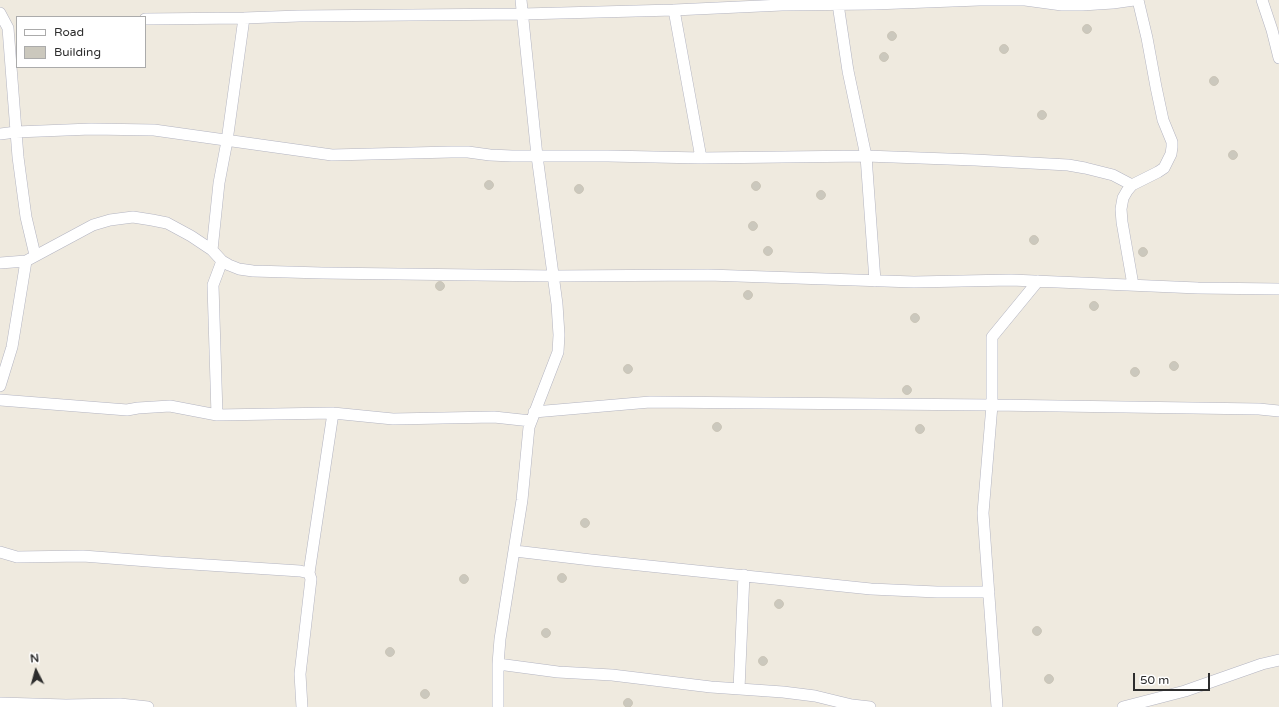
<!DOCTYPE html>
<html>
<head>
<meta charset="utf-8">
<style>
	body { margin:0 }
	#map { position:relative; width:1279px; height:707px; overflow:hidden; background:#efeadf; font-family:"Varela Round",sans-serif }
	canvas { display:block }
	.legend { position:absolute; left:16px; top:16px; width:130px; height:52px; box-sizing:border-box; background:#fff; border:1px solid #ababab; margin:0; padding:5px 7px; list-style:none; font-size:12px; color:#2d2d2d }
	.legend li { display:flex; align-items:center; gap:8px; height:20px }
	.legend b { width:20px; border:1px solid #ababab }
	.north { position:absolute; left:16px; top:651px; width:40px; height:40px; -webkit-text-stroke:3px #fff; paint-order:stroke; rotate:354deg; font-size:11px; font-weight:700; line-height:16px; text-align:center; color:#2d2d2d }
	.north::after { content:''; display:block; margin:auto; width:14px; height:18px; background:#2d2d2d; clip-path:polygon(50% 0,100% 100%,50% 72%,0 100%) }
	.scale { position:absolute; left:1133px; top:673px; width:77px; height:18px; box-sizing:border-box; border:2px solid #2d2d2d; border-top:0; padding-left:5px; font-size:12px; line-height:14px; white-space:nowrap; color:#2d2d2d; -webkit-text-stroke:3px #fff; paint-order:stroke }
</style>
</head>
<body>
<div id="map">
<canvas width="1279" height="707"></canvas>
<ul class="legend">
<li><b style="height:5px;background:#fff"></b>Road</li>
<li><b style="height:11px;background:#cbc8bd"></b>Building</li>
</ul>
<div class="north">N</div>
<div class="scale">50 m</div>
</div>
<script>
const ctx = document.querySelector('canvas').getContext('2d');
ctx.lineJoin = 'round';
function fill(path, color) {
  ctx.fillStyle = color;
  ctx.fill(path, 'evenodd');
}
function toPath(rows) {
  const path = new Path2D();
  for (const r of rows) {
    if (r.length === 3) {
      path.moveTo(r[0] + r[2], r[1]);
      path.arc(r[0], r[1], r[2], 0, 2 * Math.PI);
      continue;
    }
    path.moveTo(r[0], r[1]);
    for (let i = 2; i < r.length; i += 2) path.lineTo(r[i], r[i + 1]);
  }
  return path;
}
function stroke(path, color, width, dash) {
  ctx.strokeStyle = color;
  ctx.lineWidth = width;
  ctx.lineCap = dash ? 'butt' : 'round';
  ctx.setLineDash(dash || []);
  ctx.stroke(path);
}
const building = toPath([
	[1087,29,4.5],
	[892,36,4.5],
	[1004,49,4.5],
	[884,57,4.5],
	[1214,81,4.5],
	[1042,115,4.5],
	[1233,155,4.5],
	[489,185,4.5],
	[756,186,4.5],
	[579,189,4.5],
	[821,195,4.5],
	[753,226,4.5],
	[1034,240,4.5],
	[768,251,4.5],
	[1143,252,4.5],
	[440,286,4.5],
	[748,295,4.5],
	[1094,306,4.5],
	[915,318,4.5],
	[1174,366,4.5],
	[628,369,4.5],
	[1135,372,4.5],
	[907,390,4.5],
	[717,427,4.5],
	[920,429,4.5],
	[585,523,4.5],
	[562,578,4.5],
	[464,579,4.5],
	[779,604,4.5],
	[1037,631,4.5],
	[546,633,4.5],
	[390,652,4.5],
	[763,661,4.5],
	[1049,679,4.5],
	[425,694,4.5],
	[628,703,4.5]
]);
const minor = toPath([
	[1262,0,1272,30,1279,58],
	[838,4,848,71,866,156,875,281],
	[674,10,701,158],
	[0,13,8,28,18,157,26,217,35,255],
	[145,19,244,18,299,16,523,14,674,10,782,5,874,4,979,0,1025,0,1062,5,1082,5,1113,3,1134,0],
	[0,134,16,132,91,129,154,130,332,155,451,152,468,152,490,155,512,156,608,156,701,158,866,156,975,160,1068,165,1085,168,1113,175,1132,185],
	[212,250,219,183,227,141,244,18],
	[0,263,26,261,93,225,110,220,133,217,152,220,167,223,191,236,212,250,222,261,229,265,239,269,253,271,322,273,553,276,708,275,914,282,1011,280,1198,288,1279,289],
	[1133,285,1122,222,1121,209,1123,198,1127,191,1132,185,1158,172,1164,168,1171,154,1172,147,1172,142,1163,120,1156,87,1147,38,1138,0],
	[0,386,12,347,26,261],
	[0,400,127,410,138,408,170,406,217,415,213,285,222,261],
	[534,412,650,402,992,405,1259,409,1279,411],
	[217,415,333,413,393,419,494,417,531,421],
	[515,551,591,560,871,589,937,592,989,592],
	[0,552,17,557,83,556,161,562,300,571,309,573,311,579,300,674,302,707],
	[309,573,333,413],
	[498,664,558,672,612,675,711,687,783,692,815,696,852,705,870,707],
	[739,689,744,575],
	[0,703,66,705,120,704,148,707],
	[498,707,498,664,500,639,522,500,529,427,558,352,559,335,557,304,537,156,521,0],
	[997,707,983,513,992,405,992,337,1038,281],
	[1123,707,1185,691,1262,664,1279,660]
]);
fill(building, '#cbc8bd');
stroke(building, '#cbc6b8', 1);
stroke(minor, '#b3b4c1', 12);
stroke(minor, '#fff', 11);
</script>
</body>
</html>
